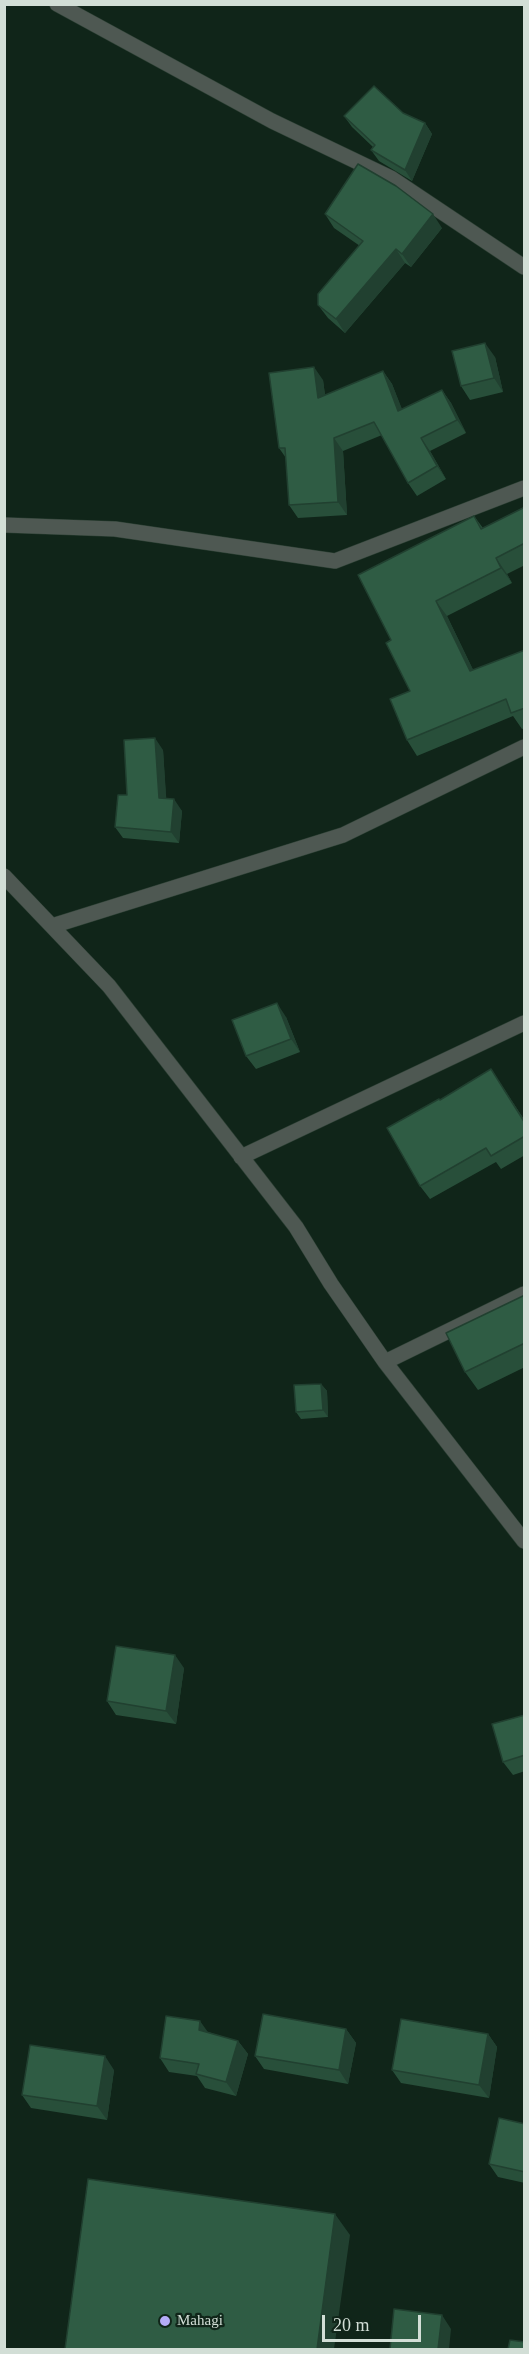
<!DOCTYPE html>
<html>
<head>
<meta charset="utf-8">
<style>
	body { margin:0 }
	#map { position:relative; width:529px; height:2354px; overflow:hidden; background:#102519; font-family:Georgia,serif }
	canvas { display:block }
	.frame { position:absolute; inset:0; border:6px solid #d2ded6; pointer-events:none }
	.scale { position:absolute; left:322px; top:2315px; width:99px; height:27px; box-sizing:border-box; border:3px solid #d2ded6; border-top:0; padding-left:8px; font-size:18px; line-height:21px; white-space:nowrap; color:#d2ded6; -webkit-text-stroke:4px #102519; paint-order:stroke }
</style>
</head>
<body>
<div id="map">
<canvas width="529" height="2354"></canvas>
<div class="frame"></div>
<div class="scale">20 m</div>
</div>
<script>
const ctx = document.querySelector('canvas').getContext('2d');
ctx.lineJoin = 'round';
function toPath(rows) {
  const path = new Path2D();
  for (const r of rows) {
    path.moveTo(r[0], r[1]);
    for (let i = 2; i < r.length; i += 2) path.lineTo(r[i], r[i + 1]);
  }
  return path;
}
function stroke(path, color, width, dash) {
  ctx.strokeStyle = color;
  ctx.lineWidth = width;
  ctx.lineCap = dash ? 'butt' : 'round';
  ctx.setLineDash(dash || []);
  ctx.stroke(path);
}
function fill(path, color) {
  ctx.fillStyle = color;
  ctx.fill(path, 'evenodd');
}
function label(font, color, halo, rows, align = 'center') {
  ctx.font = font + ' Georgia,serif';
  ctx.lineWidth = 4.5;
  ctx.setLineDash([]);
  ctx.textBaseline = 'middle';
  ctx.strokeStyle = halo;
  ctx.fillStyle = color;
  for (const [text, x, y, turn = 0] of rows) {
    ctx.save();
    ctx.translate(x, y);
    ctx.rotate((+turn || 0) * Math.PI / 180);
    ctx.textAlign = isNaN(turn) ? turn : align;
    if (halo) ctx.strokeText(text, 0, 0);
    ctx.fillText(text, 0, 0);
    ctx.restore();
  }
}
const minor = toPath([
	[57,4,272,121,391,178,524,267],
	[4,525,115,529,335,561,524,488],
	[4,876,109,986,296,1227,331,1284,385,1362,524,1541],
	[52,926,343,835,524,747],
	[241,1157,524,1023],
	[385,1362,524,1294]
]);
const wall = toPath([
	[403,113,425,123,432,134,412,181,379,161,371,150,373,147,352,127,344,116],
	[325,214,442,228,411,267,405,263,345,333,328,318,318,305,360,246,334,228],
	[495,357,503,392,470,400,461,386],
	[383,371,392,384,402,410,442,390,451,403,466,433,430,451,446,479,417,496,408,483,382,435,343,451,347,515,298,518,289,505,286,458,279,448,323,380,325,395],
	[525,507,525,565,507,574,512,583,447,616,473,670,525,650,525,728,522,729,513,716,417,756,407,740,410,691,391,640,474,516,483,528],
	[163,750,166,799,182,811,179,843,123,838,115,827,127,795],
	[286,1017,300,1052,256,1069,246,1056],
	[491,1069,525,1121,525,1155,501,1169,496,1162,430,1199,420,1186,440,1100],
	[525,1295,525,1367,478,1390,465,1372],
	[321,1384,327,1391,328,1417,301,1419,296,1412],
	[184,1668,176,1724,116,1715,107,1701],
	[525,1715,525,1771,513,1775,503,1762],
	[346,2029,356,2043,348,2084,264,2069,255,2056],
	[208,2032,238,2041,248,2054,236,2096,205,2088,197,2076,169,2072,160,2058],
	[488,2034,497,2047,489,2098,401,2083,392,2070],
	[114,2070,107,2120,31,2108,22,2095],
	[525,2124,525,2183,498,2177,489,2164]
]);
const shadedWall = toPath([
	[425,123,432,134,412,181,405,170],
	[433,214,442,228,411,267,402,254],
	[396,249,405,263,345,333,336,319],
	[485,343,495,357,503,392,494,378],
	[314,367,323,380,327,411,318,398],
	[383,371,392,384,408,424,398,411],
	[442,390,451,403,466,433,457,420],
	[334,438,343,451,347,515,338,502],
	[421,438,430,451,446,479,437,466],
	[496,558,507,574,512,583,501,568],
	[436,601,447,616,481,686,470,671],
	[155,738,163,750,167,809,159,798],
	[174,799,182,811,179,843,171,832],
	[277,1003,286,1017,300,1052,291,1039],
	[491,1069,525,1121,525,1123],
	[321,1384,327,1391,328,1417,323,1410],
	[175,1655,184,1668,176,1724,166,1711],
	[200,2021,210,2035,199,2030],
	[346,2029,356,2043,348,2084,339,2070],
	[488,2034,497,2047,489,2098,479,2085],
	[238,2041,248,2054,236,2096,226,2082],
	[105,2056,114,2070,107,2120,97,2106],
	[335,2214,350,2235,334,2349,317,2349],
	[442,2315,451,2329,449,2349,438,2349]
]);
const building = toPath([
	[374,86,403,113,425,123,405,170,371,150,375,145,344,116,374,86],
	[358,164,396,186,433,214,402,254,396,249,336,319,318,305,318,294,363,241,325,214,358,164],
	[485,343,494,378,461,386,452,351,485,343],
	[314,367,318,398,383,371,398,411,442,390,457,420,421,438,437,466,408,483,374,422,334,438,338,502,289,505,285,448,279,448,269,373,314,367],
	[525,507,525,543,496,558,501,568,436,601,470,671,525,650,525,708,511,713,506,699,407,740,390,699,410,691,386,643,391,640,358,575,474,516,481,529,525,507],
	[155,738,159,798,174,799,171,832,115,827,118,795,127,795,124,740,155,738],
	[277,1003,291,1039,246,1056,232,1020,277,1003],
	[491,1069,525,1123,525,1136,491,1156,486,1148,420,1186,387,1128,439,1099,440,1100,491,1069],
	[525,1295,525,1343,465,1372,446,1333,525,1295],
	[321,1384,323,1410,296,1412,294,1385,321,1384],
	[116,1646,175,1655,166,1711,107,1701,116,1646],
	[525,1715,525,1755,503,1762,492,1724,525,1715],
	[263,2014,346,2029,339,2070,255,2056,263,2014],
	[166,2016,200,2021,199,2030,238,2041,226,2082,196,2074,199,2064,160,2058,166,2016],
	[401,2019,488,2034,479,2085,392,2070,401,2019],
	[30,2045,105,2056,97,2106,22,2095,30,2045],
	[499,2118,525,2124,525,2172,489,2164,499,2118],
	[88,2179,335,2214,317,2349,65,2349,88,2179],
	[394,2309,442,2315,438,2349,390,2349,394,2309],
	[510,2340,525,2342,525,2349,508,2349,510,2340]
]);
const markers = [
	[165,2321,6,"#b5acf8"]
];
const poiNames = [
	["Mahagi",177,2321]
];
stroke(minor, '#2b3f33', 16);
stroke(minor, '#4e5852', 15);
fill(wall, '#284f3a');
fill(shadedWall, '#214030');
fill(building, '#2f5c44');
stroke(building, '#214030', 1.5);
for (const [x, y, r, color] of markers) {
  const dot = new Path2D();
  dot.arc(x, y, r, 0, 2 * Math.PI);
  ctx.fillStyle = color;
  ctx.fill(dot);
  stroke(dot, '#102519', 2);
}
label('15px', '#d2ded6', '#102519', poiNames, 'left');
</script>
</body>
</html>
